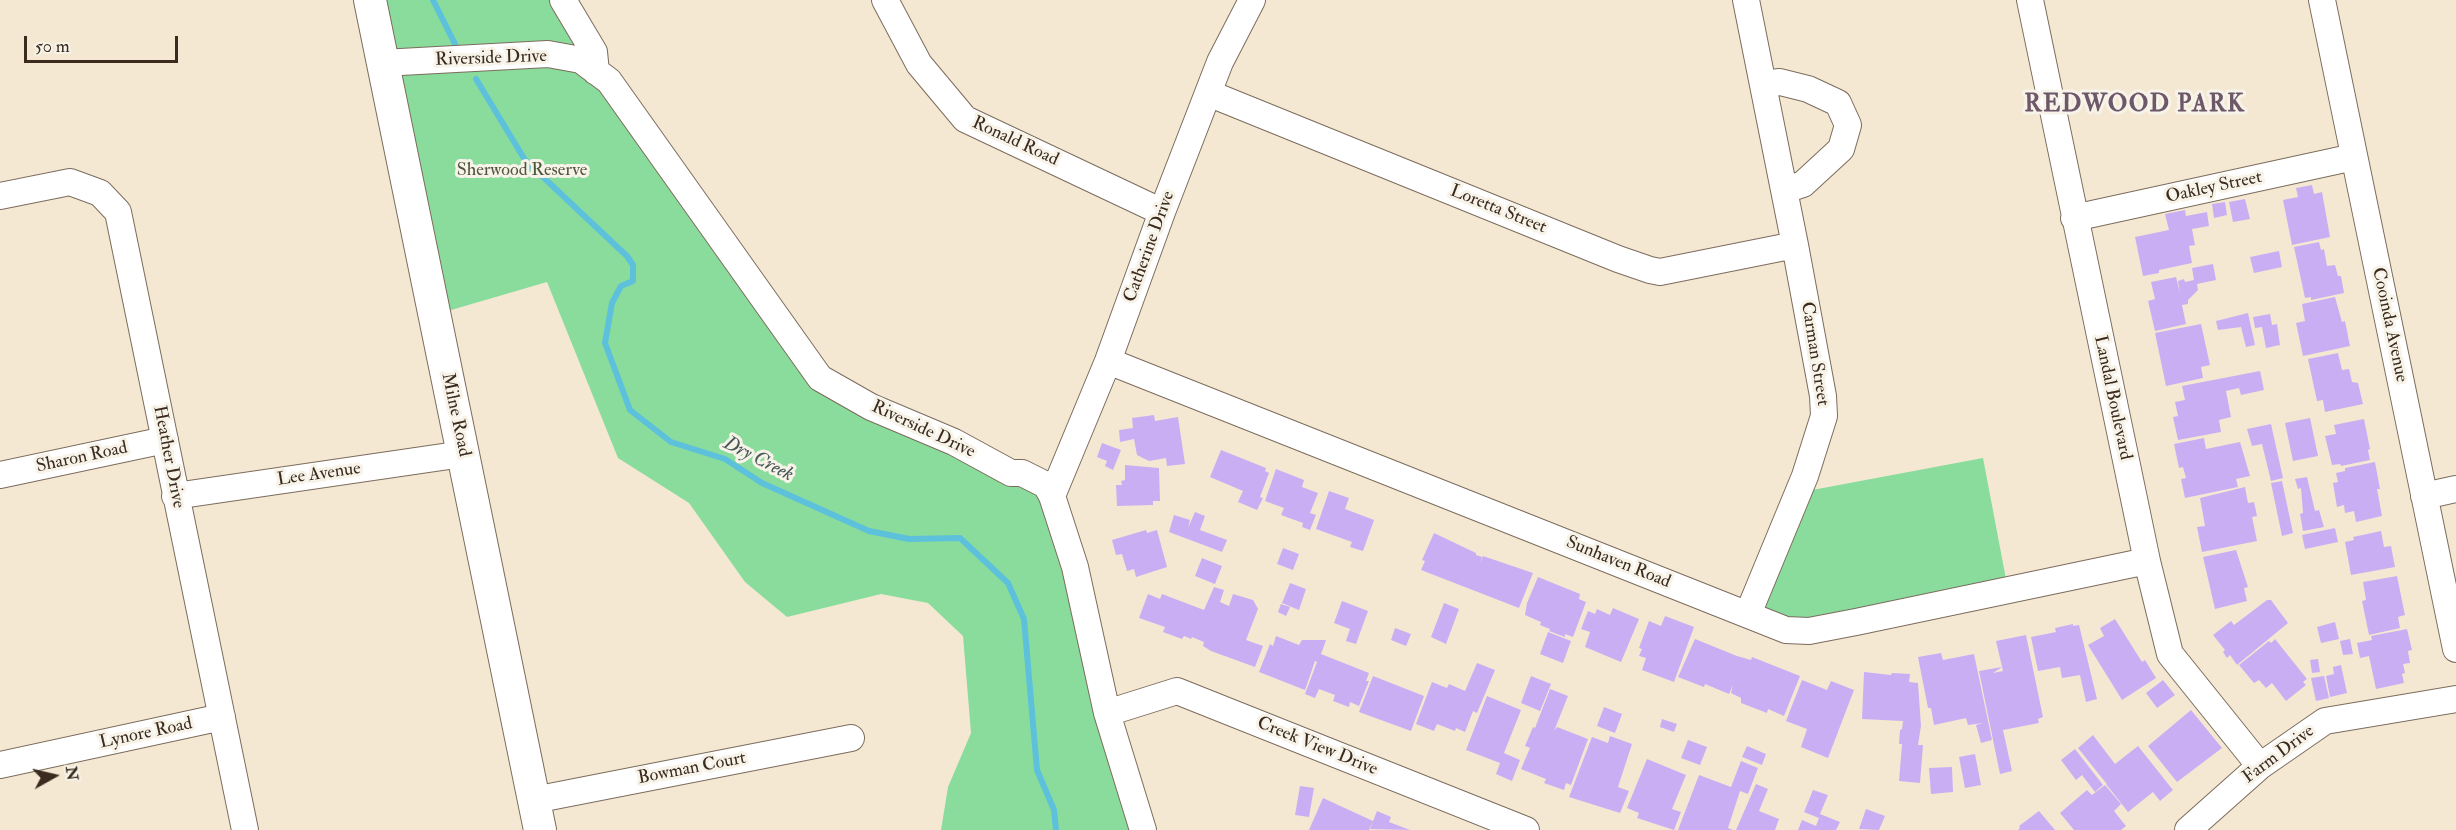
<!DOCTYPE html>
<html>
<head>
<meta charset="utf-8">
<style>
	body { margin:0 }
	#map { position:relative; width:2456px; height:830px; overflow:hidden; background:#f4e8d3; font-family:"IM FELL Double Pica",serif }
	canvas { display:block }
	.north { position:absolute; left:24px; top:746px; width:60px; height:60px; -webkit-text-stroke:4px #f7f3e8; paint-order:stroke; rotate:82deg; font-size:16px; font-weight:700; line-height:24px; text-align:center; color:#3b2a1e }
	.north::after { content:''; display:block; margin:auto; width:21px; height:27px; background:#3b2a1e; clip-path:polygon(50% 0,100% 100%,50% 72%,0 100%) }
	.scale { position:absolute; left:24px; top:36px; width:154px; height:27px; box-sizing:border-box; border:3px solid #3b2a1e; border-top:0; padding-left:8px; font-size:18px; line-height:21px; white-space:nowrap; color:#3b2a1e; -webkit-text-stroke:4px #f7f3e8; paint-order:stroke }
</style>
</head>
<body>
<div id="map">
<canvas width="2456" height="830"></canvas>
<div class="north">N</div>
<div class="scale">50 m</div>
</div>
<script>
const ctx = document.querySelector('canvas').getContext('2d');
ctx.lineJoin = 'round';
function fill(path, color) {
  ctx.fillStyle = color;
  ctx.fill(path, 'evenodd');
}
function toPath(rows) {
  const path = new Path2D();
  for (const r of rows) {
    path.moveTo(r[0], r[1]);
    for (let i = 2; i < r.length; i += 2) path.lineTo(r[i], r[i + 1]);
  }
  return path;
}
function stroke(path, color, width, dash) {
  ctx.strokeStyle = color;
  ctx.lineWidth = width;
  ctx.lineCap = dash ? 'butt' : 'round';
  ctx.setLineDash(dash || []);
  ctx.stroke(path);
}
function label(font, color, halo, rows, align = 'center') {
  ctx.font = font + ' "IM FELL Double Pica",serif';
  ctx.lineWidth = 6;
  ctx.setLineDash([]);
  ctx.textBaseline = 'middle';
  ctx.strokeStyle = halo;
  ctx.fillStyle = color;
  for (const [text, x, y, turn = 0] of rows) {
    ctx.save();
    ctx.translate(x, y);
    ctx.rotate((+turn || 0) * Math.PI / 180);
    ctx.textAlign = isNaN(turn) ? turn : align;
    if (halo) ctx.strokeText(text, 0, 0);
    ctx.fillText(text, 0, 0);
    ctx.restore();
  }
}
const green = toPath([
	[371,0,563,0,820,378,1020,479,1045,501,1150,830,941,830,948,787,971,733,963,636,928,603,881,594,787,617,745,582,689,503,618,458,547,282,434,315],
	[1983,458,2006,579,1813,623,1787,620,1764,608,1807,491]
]);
const stream = toPath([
	[433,0,455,44],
	[476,79,525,160,613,243,627,256,633,265,633,281,621,286,612,303,605,343,630,410,671,442,725,459,762,483,869,531,909,539,960,538,1008,583,1024,619,1037,770,1054,810,1056,830]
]);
const building = toPath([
	[2312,185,2314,194,2322,192,2330,237,2292,245,2283,200,2298,197,2296,188],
	[2245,199,2250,219,2233,222,2229,202],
	[2225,202,2227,215,2214,218,2212,204],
	[2185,210,2186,216,2207,212,2209,226,2192,229,2195,245,2189,246,2192,263,2159,270,2159,273,2143,276,2135,237,2169,230,2165,214],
	[2319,242,2321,250,2324,249,2327,266,2335,265,2338,276,2341,276,2344,293,2311,300,2311,297,2305,298,2294,247],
	[2279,251,2282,267,2254,273,2250,257],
	[2213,264,2216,280,2197,284,2198,290,2188,300,2188,304,2182,305,2186,324,2155,331,2148,301,2155,299,2151,282,2176,277,2180,293,2178,281,2184,279,2185,282,2194,280,2192,268],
	[2335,297,2342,322,2345,321,2350,346,2303,356,2296,323,2305,321,2302,304],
	[2248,313,2255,345,2246,347,2241,327,2218,330,2216,321],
	[2270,314,2272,325,2277,324,2280,345,2266,348,2262,327,2255,328,2253,317],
	[2201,324,2210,365,2201,367,2203,378,2166,386,2155,333],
	[2338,353,2342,370,2349,369,2352,382,2358,383,2363,404,2325,412,2323,400,2317,401,2308,359],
	[2260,371,2264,390,2241,395,2239,388,2226,391,2231,417,2219,420,2221,432,2178,440,2173,417,2178,416,2175,402,2185,400,2182,386],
	[1154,415,1155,421,1178,417,1185,464,1167,466,1166,458,1149,461,1137,455,1134,439,1120,442,1119,430,1133,428,1132,418],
	[2310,418,2318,456,2293,461,2285,423],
	[2364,419,2370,449,2368,450,2370,460,2341,466,2340,464,2332,465,2325,436,2336,434,2334,425],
	[2271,424,2283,478,2271,481,2262,444,2252,446,2247,429],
	[2204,438,2206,449,2240,442,2250,476,2236,479,2238,487,2185,498,2181,479,2186,478,2183,467,2179,468,2174,444],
	[1102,443,1121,450,1113,470,1105,466,1107,461,1097,457],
	[1221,450,1266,468,1265,471,1269,473,1260,497,1263,498,1257,510,1238,502,1243,491,1210,477],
	[2375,462,2380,489,2377,489,2382,516,2356,522,2354,511,2345,513,2344,505,2337,507,2333,483,2338,482,2336,473,2345,471,2345,468],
	[1125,465,1159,468,1160,501,1153,501,1153,505,1117,506,1116,485,1122,485,1121,481,1125,480],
	[1276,469,1304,480,1302,487,1318,493,1310,513,1316,515,1310,530,1302,527,1303,523,1281,515,1284,508,1265,501],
	[2307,477,2315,511,2319,510,2324,527,2303,531,2300,514,2303,513,2301,488,2298,489,2295,479],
	[2282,481,2293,533,2282,536,2271,483],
	[2245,487,2248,503,2254,502,2257,516,2252,517,2257,541,2202,552,2197,527,2205,526,2200,498],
	[1329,491,1349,498,1345,509,1374,520,1363,551,1350,547,1352,542,1316,529],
	[1195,512,1205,516,1200,530,1227,540,1222,552,1169,532,1174,515,1190,520,1188,528],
	[2335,528,2338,542,2305,549,2302,535],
	[1146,530,1147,533,1157,530,1167,567,1136,577,1134,569,1127,571,1122,554,1116,555,1112,540],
	[2381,531,2384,547,2391,546,2395,567,2351,575,2345,542,2354,540,2353,537],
	[1434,533,1476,553,1476,555,1482,557,1479,564,1483,556,1533,573,1519,608,1421,570,1425,561,1422,560],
	[1283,548,1299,554,1293,570,1277,564],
	[2236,550,2248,587,2244,588,2247,601,2215,609,2203,557],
	[1202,558,1222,566,1215,584,1195,576],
	[2397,576,2405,615,2398,617,2400,628,2369,635,2362,601,2366,600,2363,582],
	[1538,577,1580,594,1579,599,1586,602,1573,637,1565,634,1565,637,1549,631,1550,629,1540,625,1541,622,1525,615,1527,603],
	[1290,583,1306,589,1299,610,1282,603],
	[1214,587,1224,590,1220,602,1229,606,1233,594,1253,600,1258,609,1246,640,1263,646,1255,667,1211,651,1203,646,1204,642,1192,637,1191,639,1184,636,1182,639,1163,632,1165,627,1139,618,1148,594,1160,599,1162,594,1204,610],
	[2267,600,2271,600,2288,623,2237,665,2230,655,2227,658,2223,652,2225,650,2213,635,2231,621,2234,625],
	[1342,601,1368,611,1356,644,1346,641,1350,629,1334,623],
	[1444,603,1459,609,1446,644,1431,637],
	[1281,604,1290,607,1286,616,1278,612],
	[1613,608,1639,619,1621,662,1585,647,1590,632,1581,629,1588,611,1595,614,1597,609,1610,615],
	[1665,616,1694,627,1674,682,1642,670,1646,658,1639,656,1642,649,1639,648,1649,621,1661,626],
	[2115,619,2142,662,2145,660,2156,678,2122,700,2088,645,2104,636,2100,628],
	[2335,622,2339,639,2321,643,2317,627],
	[2073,624,2073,626,2079,625,2097,699,2086,702,2080,675,2062,678,2060,667,2038,671,2031,637,2056,632,2055,628],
	[1395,628,1411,634,1406,646,1391,640],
	[2407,629,2412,650,2408,651,2410,663,2403,664,2405,673,2402,674,2404,683,2376,689,2369,656,2360,658,2357,643,2372,640,2371,636],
	[1548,632,1571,641,1563,663,1540,654],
	[2026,635,2043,717,2038,719,2039,723,2003,730,2012,771,2000,774,1979,671,2002,667,1993,673,2003,671,1996,641],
	[1276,636,1299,645,1302,640,1326,640,1321,654,1369,673,1366,681,1369,681,1359,706,1350,702,1349,707,1333,701,1335,695,1319,689,1315,698,1305,694,1317,662,1315,661,1305,690,1259,672,1270,644,1273,646],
	[1695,639,1737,656,1751,660,1752,657,1800,676,1784,716,1768,709,1767,713,1741,703,1741,698,1731,693,1733,685,1729,694,1705,684,1704,687,1678,677],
	[2275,639,2307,679,2303,682,2306,685,2286,701,2272,683,2266,688,2259,680,2254,683,2239,665,2269,641,2271,643],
	[2350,639,2353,654,2343,655,2340,641],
	[1941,653,1943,660,1974,654,1992,740,1981,743,1976,725,1983,723,1968,725,1966,718,1934,725,1931,708,1928,708,1918,657],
	[2318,659,2320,672,2312,673,2310,660],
	[1477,663,1495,670,1477,713,1473,711,1465,732,1456,728,1455,731,1437,724,1434,731,1416,724,1432,682,1447,688,1449,684,1465,691],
	[2341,665,2347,693,2330,697,2326,676,2334,674,2333,667],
	[1864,672,1891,675,1892,673,1910,674,1909,682,1918,683,1921,726,1918,745,1923,745,1920,783,1899,781,1902,744,1899,744,1900,730,1902,729,1903,721,1862,719],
	[1373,676,1424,696,1411,731,1359,712],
	[1531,676,1551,684,1540,711,1521,703],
	[2324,676,2329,698,2316,701,2311,678],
	[1802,680,1827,690,1831,681,1854,690,1828,758,1801,747,1807,729,1786,721],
	[2163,680,2175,695,2157,708,2146,693],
	[1550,689,1568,696,1554,731,1557,727,1588,739,1571,785,1566,783,1564,790,1544,783,1546,779,1521,769,1530,748,1525,746,1533,727,1535,728],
	[1487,696,1521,710,1504,753,1520,760,1512,781,1496,774,1500,763,1466,750],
	[1604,707,1622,714,1615,733,1597,726],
	[2191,710,2222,748,2177,782,2148,746],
	[1662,719,1677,724,1674,732,1660,727],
	[2093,735,2115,764,2138,746,2173,790,2160,801,2153,792,2128,812,2106,784,2107,782,2106,783,2078,748],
	[1610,736,1632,744,1618,787,1629,791,1620,813,1569,797,1592,737,1608,743],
	[1688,740,1707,747,1700,765,1681,758],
	[1747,746,1766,754,1762,765,1742,757],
	[2075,749,2103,785,2095,792,2082,775,2076,780,2061,760],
	[1975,754,1981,785,1965,788,1959,757],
	[1647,759,1686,775,1672,809,1681,812,1674,830,1637,818,1639,813,1627,808],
	[1741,761,1758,768,1748,794,1740,791,1728,828,1733,830,1678,830,1699,775,1731,787],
	[1952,767,1953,792,1931,794,1929,768],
	[1756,784,1768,789,1759,811,1779,819,1775,830,1736,830],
	[2105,785,2121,804,2114,811,2126,826,2121,830,2074,830,2060,813,2087,790,2092,795],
	[1300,786,1314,788,1309,817,1295,815],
	[1813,790,1828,795,1820,814,1840,822,1836,830,1798,830,1802,820,1816,826,1819,818,1804,812],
	[1323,798,1373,821,1369,830,1309,830],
	[1866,809,1885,816,1879,830,1859,829],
	[1377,811,1391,817,1389,822,1410,830,1370,829],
	[2039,811,2055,830,2018,830,2020,828,2019,826]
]);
const minor = toPath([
	[563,0,594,52,596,72],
	[885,0,919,64,965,119,1162,212],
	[1746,0,1795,245,1823,396,1824,416,1805,476,1748,614],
	[2030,0,2147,561,2170,654,2260,766],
	[2322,0,2456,649],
	[382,63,548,54,581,60,609,81,820,378,871,407,954,442,1011,473,1022,473,1046,485,1052,496,1075,567,1107,713,1143,830],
	[1764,84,1780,82,1808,89,1838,103,1848,125,1841,149,1803,184,1785,190],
	[1208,93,1618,259,1650,270,1660,272,1795,245],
	[0,196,70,182,100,193,118,212,245,830],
	[2074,218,2354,157],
	[1108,361,1786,630,1809,631,1856,622,2147,561],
	[0,475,165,440],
	[175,496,463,454],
	[1052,496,1108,361,1162,212,1220,62,1252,0],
	[2424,496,2456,489],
	[1107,713,1177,691,1526,830],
	[0,765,222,717],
	[534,800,851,738],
	[2188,830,2260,766,2325,721,2456,699]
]);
const major = toPath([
	[370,0,540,830]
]);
const streetNames = [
	["Riverside Drive",491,59,-2],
	["Ronald Road",1015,142,25],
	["Oakley Street",2214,188,-12],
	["Loretta Street",1498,210,22],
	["Catherine Drive",1150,247,-70],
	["Cooinda Avenue",2389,325,78],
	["Carman Street",1814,354,81],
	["Landal Boulevard",2112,398,78],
	["Milne Road",455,415,78],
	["Riverside Drive",923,430,25],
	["Heather Drive",168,457,79],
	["Sharon Road",82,458,-12],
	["Lee Avenue",319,475,-8],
	["Sunhaven Road",1618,563,22],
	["Lynore Road",146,734,-12],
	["Creek View Drive",1317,747,22],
	["Farm Drive",2279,755,-37],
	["Bowman Court",692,769,-11]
];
const parkNames = [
	["Sherwood Reserve",522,171]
];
const waterNames = [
	["Dry Creek",758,460,27]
];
const districtNames = [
	["REDWOOD PARK",2135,106]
];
fill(green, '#8adc9d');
stroke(stream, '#5ec1dc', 6);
fill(building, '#caaef4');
stroke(minor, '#7c6c5d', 28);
stroke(major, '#7c6c5d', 34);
stroke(minor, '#fff', 26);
stroke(major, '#fff', 32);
label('18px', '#3b2a1e', '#f7f3e8', streetNames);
label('18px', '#4f563e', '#f7f3e8', parkNames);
label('italic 20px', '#465757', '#f7f3e8', waterNames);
ctx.letterSpacing = '1.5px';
label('bold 24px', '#6d5869', '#f7f3e8', districtNames);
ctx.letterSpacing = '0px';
</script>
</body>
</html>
